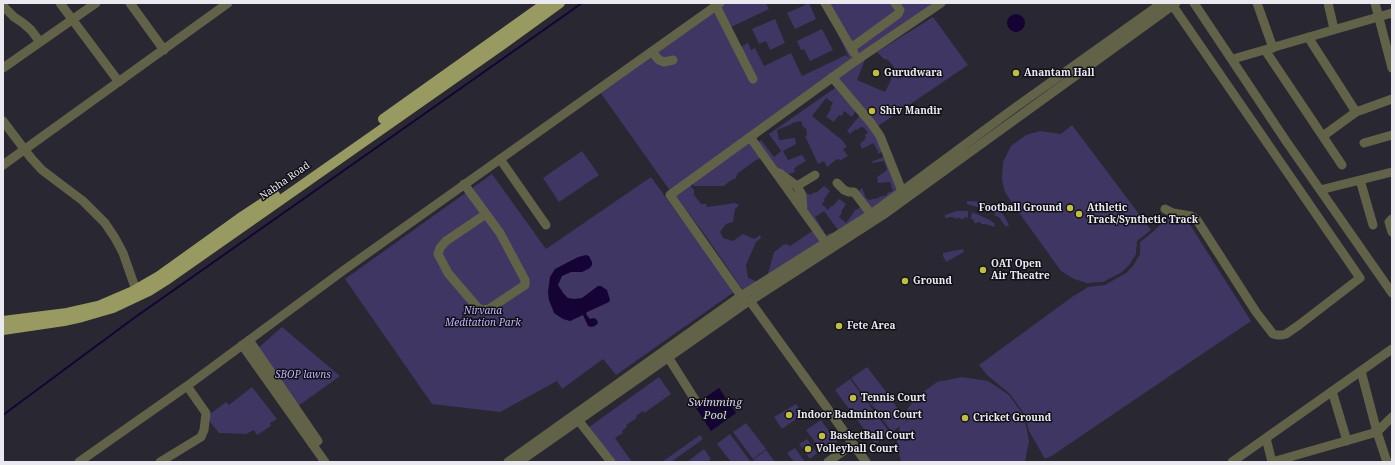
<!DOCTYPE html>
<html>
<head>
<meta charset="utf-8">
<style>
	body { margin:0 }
	#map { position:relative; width:1395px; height:465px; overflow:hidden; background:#282732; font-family:"Noto Serif",serif }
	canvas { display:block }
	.frame { position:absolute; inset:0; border:4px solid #eae9f0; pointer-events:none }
</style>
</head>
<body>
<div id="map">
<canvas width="1395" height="465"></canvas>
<div class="frame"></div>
</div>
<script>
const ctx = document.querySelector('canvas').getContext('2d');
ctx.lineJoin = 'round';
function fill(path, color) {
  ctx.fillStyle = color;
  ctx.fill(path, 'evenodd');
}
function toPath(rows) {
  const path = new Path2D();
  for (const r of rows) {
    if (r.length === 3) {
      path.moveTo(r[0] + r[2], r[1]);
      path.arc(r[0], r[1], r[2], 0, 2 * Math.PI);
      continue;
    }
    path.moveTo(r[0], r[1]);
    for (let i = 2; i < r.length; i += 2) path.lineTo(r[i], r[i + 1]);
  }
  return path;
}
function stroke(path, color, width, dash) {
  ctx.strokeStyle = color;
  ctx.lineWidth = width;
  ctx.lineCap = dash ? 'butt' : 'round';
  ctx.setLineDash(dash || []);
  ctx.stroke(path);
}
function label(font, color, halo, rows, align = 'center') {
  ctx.font = font + ' "Noto Serif",serif';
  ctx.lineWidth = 3;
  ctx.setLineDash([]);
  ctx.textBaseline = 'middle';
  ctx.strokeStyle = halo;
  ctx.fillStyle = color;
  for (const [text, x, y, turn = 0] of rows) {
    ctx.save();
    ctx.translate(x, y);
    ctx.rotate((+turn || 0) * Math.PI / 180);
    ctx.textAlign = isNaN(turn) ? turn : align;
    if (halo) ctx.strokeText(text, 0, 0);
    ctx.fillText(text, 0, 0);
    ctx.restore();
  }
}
const green = toPath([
	[725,3,766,3,769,9,727,29,737,49,748,43,751,50,755,48,764,66,791,53,802,76,846,55,849,58,824,3,938,3,671,192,600,92],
	[809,3,816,19,795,29,787,13],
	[933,17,968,65,878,126,838,78,866,57,857,80,885,92,891,80,894,67,888,60,884,59,877,52],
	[775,19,785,43,770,50,766,41,759,44,752,29],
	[822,29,833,50,810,61,804,49,801,50,797,41],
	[835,88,856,111,852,117,844,111,842,116,839,115,834,122,826,117,831,109,830,108,833,103,826,98,812,116,842,140,847,147,843,149,848,156,841,160,837,159,827,167,824,161,818,164,805,136,807,135,806,128,803,127,801,121,792,123,792,124,777,130,779,140,795,138,796,144,783,151,788,160,802,155,806,161,797,166,794,169,795,172,789,174,778,169,758,142,761,140,774,157,781,151,769,134],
	[860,115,865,116,884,151,878,154,878,151,873,143,862,149,860,144,866,138,865,135,868,132,863,127,861,127,857,130,856,129,850,134,847,131],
	[1072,125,1151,230,1137,241,1136,254,1130,264,1122,272,1103,282,1087,283,1074,279,1061,271,1012,203,1005,192,1002,180,1003,162,1011,146,1026,135,1040,131,1061,134],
	[749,140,762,158,756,160,737,174,736,178,730,181,724,186,694,186,691,182],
	[582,151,599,175,559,202,543,178],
	[886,156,899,190,873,208,869,207,858,192,862,188,866,198,869,200,879,198,879,197,887,195,887,193,893,191,890,182,878,183,877,177,887,170,884,161,872,163,871,162],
	[492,174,546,249,651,177,734,292,616,375,603,359,562,389,557,381,500,412,432,404,345,279],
	[690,185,694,190,694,195,701,204,706,204,707,207,735,203,739,205,735,209,733,222,726,224,720,232,723,238,733,241,743,234,754,239,760,235,761,238,756,242,746,265,748,278,758,282,744,292,708,239,675,195],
	[824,186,830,191,824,199,825,200,822,204,828,210,831,206,833,206,839,199,846,204,841,212,842,213,839,217,846,223,856,209,857,210,860,207,865,212,864,214,838,230,824,211,815,217,826,235,830,233,833,234,826,237,808,212,803,191,810,195,815,192,816,193],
	[967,201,985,202,991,204,988,209,986,207,984,211,978,206,977,207,967,204],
	[995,206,1005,217,1009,225,1006,227,1000,219,1000,218,994,215,995,213,991,212],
	[957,211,968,211,968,218,964,217,963,220,958,217,958,219,952,217,945,218,945,215],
	[972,212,990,220,995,224,994,227,986,224,981,224,981,222,974,223,974,220,971,219],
	[1169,215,1187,220,1251,321,1053,455,1045,459,1029,431,1025,415,1010,394,987,375,979,365,1072,297,1088,287,1105,285,1126,273,1133,266,1140,254,1140,242,1154,231],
	[814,230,822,242,767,277,774,252,777,250,783,245,786,244,790,246],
	[963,249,964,252,946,262,943,256,943,253],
	[282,327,340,376,301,404,297,406,257,349],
	[867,367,887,393,871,405,851,378],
	[659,377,671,394,644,413,643,411,636,416,637,418,626,425,627,427,622,431,623,433,615,438,632,462,614,462,589,427],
	[962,377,988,381,1009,395,1024,416,1029,441,1025,462,901,462,897,443,900,426,908,421,904,414,916,397,937,382],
	[850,379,890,433,875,444,835,390],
	[252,387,277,419,270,423,271,426,257,435,254,430,246,434,219,433,206,417,226,402,229,405],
	[887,394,907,421,892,432,872,405],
	[796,404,803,414,782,429,774,417],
	[821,420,837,442,823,453,806,430],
	[746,423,766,449,753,459,733,432],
	[730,434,750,461,749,462,731,462,717,444],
	[700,435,703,439,671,462,662,462],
	[807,439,817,453,810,459,799,444],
	[795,448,805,462,794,462,787,453],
	[704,449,711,459,708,462,687,462],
	[766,450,775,462,755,462,753,460]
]);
const water = toPath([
	[1016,23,9],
	[586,255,589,256,592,262,592,265,590,268,582,272,571,272,562,276,558,285,564,294,568,298,574,299,582,298,598,286,601,286,607,290,610,300,609,302,587,312,586,314,590,319,594,318,597,320,598,323,595,326,591,327,588,326,583,315,570,321,563,319,554,313,549,300,548,292,550,277,555,269,578,257],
	[719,388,736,413,711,431,694,405]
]);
const stream = toPath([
	[3,415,134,318,582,3]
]);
const minor = toPath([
	[60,3,119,82],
	[130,3,164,50],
	[825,3,854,53],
	[1194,3,1286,141,1392,293],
	[1257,3,1273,48],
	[1328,3,1334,29],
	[1375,3,1392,68],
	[3,6,14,17,23,23,31,30,40,42],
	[716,6,753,79],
	[1308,37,1356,112,1392,99],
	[851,48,898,14,900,10,895,3],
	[1265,50,1342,165],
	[652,52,659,60,664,62,673,60],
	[1233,59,1392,13],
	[3,68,96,3],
	[832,77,871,123,880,136,902,191],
	[3,121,31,158,42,170,83,201,105,223,115,238,123,253,136,290],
	[1323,136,1356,112],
	[750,137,826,243],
	[1364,143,1392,135],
	[500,159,546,225],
	[3,165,228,3],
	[776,172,781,174,797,186,802,195,803,211],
	[1360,180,1373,225],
	[837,183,844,190,849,192,854,192,871,214],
	[464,184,500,233,525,280,525,285,489,309,482,310,477,307,448,273,438,254,440,248,446,241,486,214],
	[797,186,815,175],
	[1320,190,1392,172],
	[1165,209,1173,213,1191,216,1197,220,1256,312,1273,334,1277,335,1282,335,1286,334,1299,325,1360,278,1173,6],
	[1392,219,1389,222,1392,232],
	[750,301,883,215,1176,3],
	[249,340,318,441,312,444],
	[242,345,325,462],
	[668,357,697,403],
	[1361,371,1377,432,1387,462],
	[1332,391,1347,441],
	[575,416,611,462],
	[1266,438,1272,462],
	[79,462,187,386,344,270,720,3],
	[160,462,201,437,204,430,206,413,187,386],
	[508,462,741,296,871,214,1013,109,1162,3],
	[519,462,746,303],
	[828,462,853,444],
	[866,462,750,301,746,303,670,195,851,64,941,3],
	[1232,462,1392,349],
	[1272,462,1377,432,1392,417]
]);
const major = toPath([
	[383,119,546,3],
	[3,321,67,313,98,306,133,291,159,276,240,218,275,195],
	[3,330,64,321,82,317,113,308,149,291,168,279,502,45,560,3]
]);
const markers = [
	[876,73,4,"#bebe42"],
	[1016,73,4,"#bebe42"],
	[872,111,4,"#bebe42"],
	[1070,208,4,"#bebe42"],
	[1079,214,4,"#bebe42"],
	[983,270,4,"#bebe42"],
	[905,281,4,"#bebe42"],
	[839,326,4,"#bebe42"],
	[853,398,4,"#bebe42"],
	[789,415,4,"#bebe42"],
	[965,418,4,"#bebe42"],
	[822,436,4,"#bebe42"],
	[808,449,4,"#bebe42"]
];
const poiNames = [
	["Gurudwara",884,73],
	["Anantam Hall",1024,73],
	["Shiv Mandir",880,111],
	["Football Ground",1062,208,"right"],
	["Athletic",1087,208],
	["Track/Synthetic Track",1087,220],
	["OAT Open",991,264],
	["Air Theatre",991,276],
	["Ground",913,281],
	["Fete Area",847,326],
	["Tennis Court",861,398],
	["Indoor Badminton Court",797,415],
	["Cricket Ground",973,418],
	["BasketBall Court",830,436],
	["Volleyball Court",816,449]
];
const streetNames = [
	["Nabha Road",285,181,-35]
];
const parkNames = [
	["Nirvana",483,311],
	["Meditation Park",483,323],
	["SBOP lawns",303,375]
];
const waterNames = [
	["Swimming",715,403],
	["Pool",715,416]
];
fill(green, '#3f3664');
fill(water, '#150336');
stroke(stream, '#150336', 2);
stroke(minor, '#616247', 9);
stroke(major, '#999a61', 10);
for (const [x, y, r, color] of markers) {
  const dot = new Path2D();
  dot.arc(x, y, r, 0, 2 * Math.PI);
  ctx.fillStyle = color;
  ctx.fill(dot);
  stroke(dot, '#111016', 1.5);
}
label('bold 10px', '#eae9f0', '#111016', poiNames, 'left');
label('10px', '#eae9f0', '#111016', streetNames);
label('italic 10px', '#bfb4f9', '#111016', parkNames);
label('italic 11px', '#d7d2f6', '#111016', waterNames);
</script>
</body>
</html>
